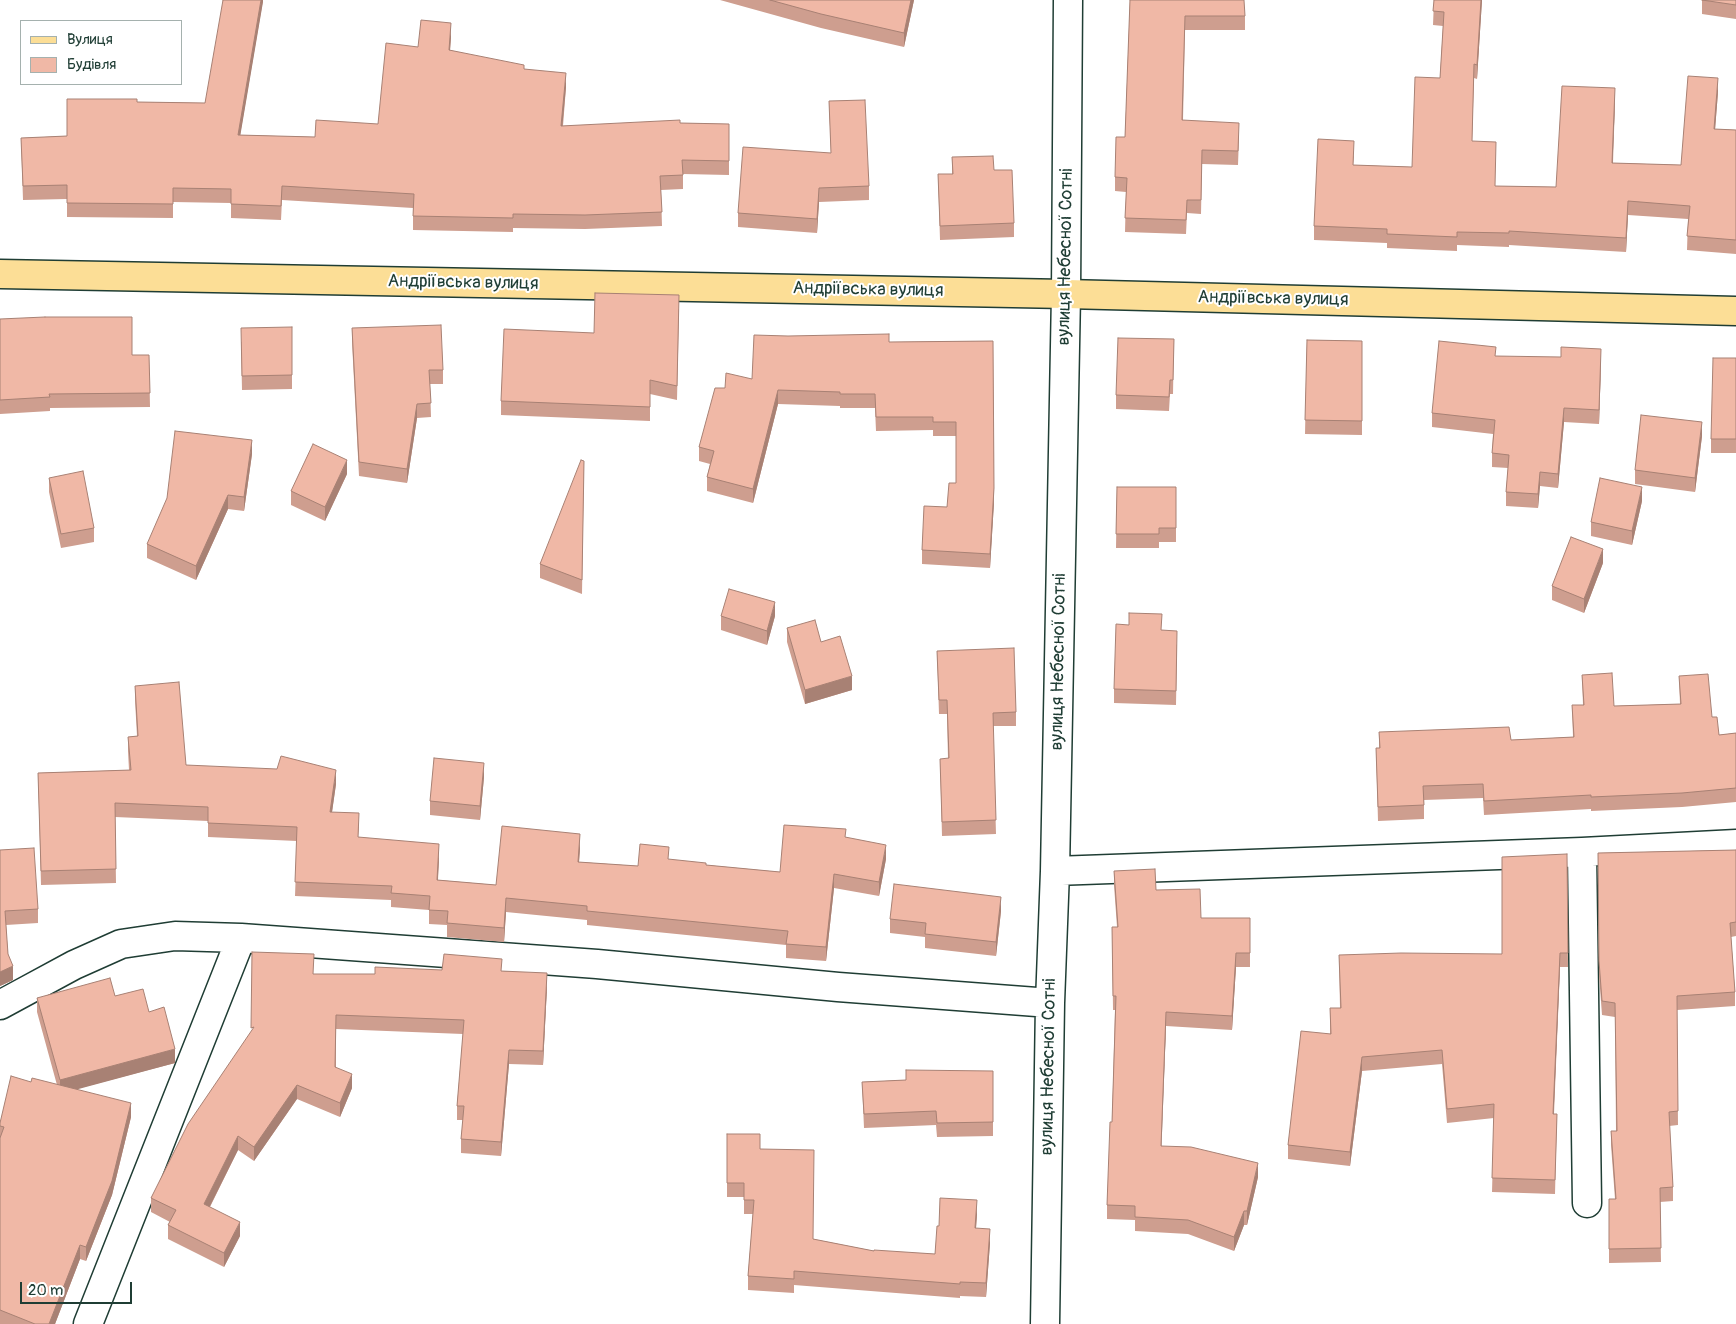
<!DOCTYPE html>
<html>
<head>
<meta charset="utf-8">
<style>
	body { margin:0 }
	#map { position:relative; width:1736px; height:1324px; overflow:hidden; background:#fff; font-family:Pangolin,sans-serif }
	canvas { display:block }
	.legend { position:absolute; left:20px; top:20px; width:162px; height:65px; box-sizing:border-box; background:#fff; border:1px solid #a5b1ae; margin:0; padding:6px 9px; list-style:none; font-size:15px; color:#1f3d34 }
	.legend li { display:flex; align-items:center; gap:10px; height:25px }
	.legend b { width:25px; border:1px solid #a5b1ae }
	.scale { position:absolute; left:20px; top:1282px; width:112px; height:22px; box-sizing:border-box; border:2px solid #1f3d34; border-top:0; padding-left:6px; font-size:15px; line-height:18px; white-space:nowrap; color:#1f3d34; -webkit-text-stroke:4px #fff; paint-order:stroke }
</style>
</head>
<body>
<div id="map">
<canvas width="1736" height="1324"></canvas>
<ul class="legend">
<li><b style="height:6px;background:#fcde96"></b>Вулиця</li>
<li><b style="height:14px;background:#f0b8a6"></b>Будівля</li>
</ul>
<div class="scale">20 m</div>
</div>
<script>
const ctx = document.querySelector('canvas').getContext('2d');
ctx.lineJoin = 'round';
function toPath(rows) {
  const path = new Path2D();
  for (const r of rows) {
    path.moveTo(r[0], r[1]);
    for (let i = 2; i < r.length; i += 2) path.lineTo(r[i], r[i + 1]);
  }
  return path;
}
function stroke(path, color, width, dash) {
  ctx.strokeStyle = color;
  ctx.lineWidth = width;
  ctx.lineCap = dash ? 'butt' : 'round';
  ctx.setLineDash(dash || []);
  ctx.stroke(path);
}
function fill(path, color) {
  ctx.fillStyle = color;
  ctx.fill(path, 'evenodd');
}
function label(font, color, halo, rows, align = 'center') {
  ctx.font = font + ' Pangolin,sans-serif';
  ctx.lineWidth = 4;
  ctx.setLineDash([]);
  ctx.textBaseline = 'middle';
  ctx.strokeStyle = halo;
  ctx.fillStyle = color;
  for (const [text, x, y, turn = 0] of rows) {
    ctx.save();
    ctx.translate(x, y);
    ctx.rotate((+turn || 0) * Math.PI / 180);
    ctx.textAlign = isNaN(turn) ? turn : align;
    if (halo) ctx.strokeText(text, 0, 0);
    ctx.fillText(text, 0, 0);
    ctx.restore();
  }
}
const minor = toPath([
	[1582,852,1587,1203],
	[1055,871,1582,852,1736,844],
	[0,1005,74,965,121,944,175,936,241,938,597,964,838,987,1050,1003],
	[88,1324,241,938],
	[1045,1324,1050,1003,1055,871,1066,294,1068,0]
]);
const primary = toPath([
	[0,274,1066,294,1736,311]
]);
const wall = toPath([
	[263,0,240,135,315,137,378,124,418,47,451,37,450,50,524,69,566,87,563,126,680,123,729,124,729,175,683,174,683,189,661,190,662,226,585,229,513,228,513,232,413,230,413,208,282,200,281,220,231,218,231,203,173,202,173,218,67,217,67,199,23,200,21,138,67,136,137,102,205,103],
	[720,0,914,0,904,47,821,28],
	[1130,0,1245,16,1245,30,1185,30,1183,120,1239,137,1238,165,1202,164,1201,214,1187,213,1186,234,1125,232,1126,192,1115,191,1115,177,1125,137],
	[1434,0,1482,0,1477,79,1474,78,1472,141,1495,186,1556,187,1615,102,1613,163,1681,165,1718,92,1715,129,1736,130,1736,254,1687,250,1688,219,1628,215,1626,252,1509,245,1509,247,1457,245,1457,251,1387,248,1387,243,1314,240,1314,226,1354,155,1353,165,1412,167,1440,78,1443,26,1433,25],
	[1702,0,1736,0,1736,19,1702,14],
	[829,101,869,186,869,200,819,202,817,233,738,227,738,213,831,153],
	[952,157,1014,223,1014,237,940,240,938,174,952,174],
	[679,309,677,400,650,394,650,421,501,415,501,401,594,333],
	[0,319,132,355,149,355,150,407,50,408,50,411,0,414],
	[292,327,292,389,242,390,241,342],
	[352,328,443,370,443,384,430,384,431,417,417,418,407,483,359,476,352,342],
	[1174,339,1173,394,1170,394,1169,411,1116,409,1116,395],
	[1307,340,1362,341,1362,435,1305,434],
	[993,341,994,502,990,568,922,564,922,550,947,507,956,483,956,436,933,436,933,430,876,431,875,408,840,408,840,406,778,404,753,503,707,491,707,477,710,464,699,461,699,447,725,388,752,379,889,342],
	[1496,356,1601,363,1599,424,1564,422,1558,488,1540,486,1538,508,1506,506,1506,492,1508,468,1492,467,1492,453,1493,434,1432,427,1432,413],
	[1736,358,1736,453,1711,453,1711,439],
	[1702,436,1695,492,1635,484,1635,470],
	[252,454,244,511,228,509,196,580,147,558,147,544],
	[584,461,582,594,540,578,540,564],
	[347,474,325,521,291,505,291,491],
	[49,478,94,528,94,542,61,548,49,492],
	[1117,487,1176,487,1176,542,1159,542,1159,548,1116,548],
	[1642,501,1632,545,1591,536,1591,522],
	[1603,563,1584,613,1552,600,1552,586],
	[721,616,775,616,767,645,721,630],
	[787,628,821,642,852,690,805,704,787,642],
	[1162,630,1177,645,1176,705,1114,703,1114,689],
	[937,651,1016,712,1016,726,993,726,996,834,942,836,940,759,948,759,947,714,939,714],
	[1582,675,1614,706,1680,704,1679,676,1712,717,1719,735,1736,733,1736,802,1682,807,1591,811,1591,809,1484,815,1483,798,1424,800,1424,819,1378,821,1376,748,1379,748,1379,732,1511,740,1573,737,1572,705,1583,705],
	[135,686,186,765,336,784,332,812,359,827,358,837,439,858,438,880,496,885,580,848,579,862,638,866,669,860,706,865,780,872,846,837,886,859,879,896,834,888,826,961,786,958,786,945,587,925,587,920,506,912,504,942,447,937,447,925,429,924,429,910,391,907,391,900,295,896,297,841,208,837,208,821,115,817,116,883,41,885,38,773,129,770,128,751,128,737,137,736,135,700],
	[484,777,480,820,430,815,430,801],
	[0,850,38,909,38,923,6,925,8,954,13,980,0,986],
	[1736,850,1736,936,1731,937,1735,992,1735,1006,1677,1010,1678,1125,1669,1126,1673,1187,1673,1201,1660,1202,1661,1262,1609,1263,1609,1199,1615,1199,1611,1145,1611,1131,1616,1131,1615,1017,1602,1015,1599,975,1598,853],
	[1567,854,1568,967,1560,967,1554,1114,1557,1114,1555,1194,1492,1192,1494,1118,1447,1123,1442,1064,1362,1071,1350,1166,1288,1159,1288,1145,1330,1034,1330,1008,1340,1008,1339,955,1502,954],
	[1114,871,1156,890,1201,918,1250,918,1250,967,1236,967,1232,1030,1166,1026,1161,1146,1258,1177,1247,1225,1244,1225,1234,1251,1188,1234,1135,1231,1135,1220,1107,1219,1107,1205,1112,1122,1115,1010,1113,1010,1112,927,1117,927,1114,885],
	[1001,911,996,956,925,948,925,937,890,933,890,919],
	[502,971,547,987,543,1065,509,1064,501,1156,461,1153,461,1139,463,1120,457,1120,457,1106,463,1034,336,1029,336,1068,352,1088,340,1117,297,1099,254,1161,238,1150,210,1207,240,1236,224,1267,168,1239,168,1225,170,1222,151,1212,151,1198,314,974,375,974],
	[115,996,149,1012,175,1063,76,1089,131,1117,112,1195,86,1261,80,1259,55,1324,0,1324,0,1123,31,1082,57,1085,37,1012,37,998],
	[993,1071,993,1136,937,1137,936,1125,864,1128,862,1082,906,1080],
	[727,1134,760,1149,813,1239,874,1251,935,1254,939,1226,977,1214,976,1228,990,1243,986,1297,960,1296,960,1298,794,1285,794,1293,748,1290,748,1276,753,1214,744,1214,744,1197,727,1197]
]);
const shadedWall = toPath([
	[261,0,263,0,263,2,238,149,238,135],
	[911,0,914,0,904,47,904,33],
	[1481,0,1482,0,1477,79,1477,65],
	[451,23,451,37,449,64,449,50],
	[566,73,566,87,561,140,561,126],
	[1718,78,1718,92,1714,143,1714,129],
	[1615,88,1615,102,1612,177,1612,163],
	[819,188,819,202,817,233,817,219],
	[1628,201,1628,215,1626,252,1626,238],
	[1601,349,1601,363,1599,424,1599,410],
	[778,390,778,404,753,503,753,489],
	[417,404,417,418,407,483,407,469],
	[1564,408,1564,422,1558,488,1558,474],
	[1702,422,1702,436,1695,492,1695,478],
	[252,440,252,454,244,511,244,497],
	[347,460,347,474,325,521,325,507],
	[1540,472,1540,486,1538,508,1538,494],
	[1642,487,1642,501,1632,545,1632,531],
	[994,488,994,502,990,568,990,554],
	[228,495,228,509,196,580,196,566],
	[1603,549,1603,563,1584,613,1584,599],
	[775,602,775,616,767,645,767,631],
	[852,676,852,690,805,704,805,690],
	[484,763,484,777,480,820,480,806],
	[336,770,336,784,330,826,330,812],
	[580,834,580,848,578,876,578,862],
	[439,844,439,858,437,894,437,880],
	[886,845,886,859,879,896,879,882],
	[834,874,834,888,826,961,826,947],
	[1001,897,1001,911,996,956,996,942],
	[506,898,506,912,504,942,504,928],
	[1236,953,1236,967,1232,1030,1232,1016],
	[1560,953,1560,967,1553,1128,1553,1114],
	[13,966,13,980,0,986,0,972],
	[547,973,547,987,543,1065,543,1051],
	[1166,1012,1166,1026,1161,1160,1161,1146],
	[175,1049,175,1063,60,1094,60,1080],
	[509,1050,509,1064,501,1156,501,1142],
	[1362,1057,1362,1071,1350,1166,1350,1152],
	[352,1074,352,1088,340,1117,340,1103],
	[297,1085,297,1099,254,1161,254,1147],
	[131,1103,131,1117,112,1195,86,1261,86,1247],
	[238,1136,238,1150,204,1218,204,1204],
	[1258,1163,1258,1177,1247,1225,1247,1211],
	[977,1200,977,1214,975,1242,975,1228],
	[1244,1211,1244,1225,1234,1251,1234,1237],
	[240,1222,240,1236,224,1267,224,1253],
	[990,1229,990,1243,986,1297,986,1283],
	[80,1245,80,1259,55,1324,49,1324]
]);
const building = toPath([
	[223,0,261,0,238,135,315,137,316,120,378,124,386,43,418,47,421,20,451,23,449,50,524,65,524,69,566,73,561,126,680,120,680,123,729,124,729,161,682,160,683,175,660,176,662,212,585,215,513,214,513,218,413,216,414,194,282,186,281,206,231,204,231,189,173,188,173,204,67,203,67,185,23,186,21,138,67,136,67,99,137,99,137,102,205,103,223,0],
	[770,0,911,0,904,33,821,14,770,0],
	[1130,0,1244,0,1245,16,1185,16,1182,120,1239,123,1238,151,1202,150,1201,200,1187,200,1186,220,1125,218,1127,178,1115,177,1116,137,1125,137,1130,0],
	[1434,0,1481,0,1477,65,1474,64,1472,141,1496,142,1495,186,1556,187,1562,86,1615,88,1612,163,1681,165,1688,76,1718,78,1714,129,1736,130,1736,240,1687,236,1690,206,1628,201,1626,238,1509,231,1509,233,1457,232,1457,237,1387,234,1387,229,1314,226,1318,139,1354,141,1353,165,1412,167,1415,77,1440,78,1444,12,1433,11,1434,0],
	[1702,0,1736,0,1736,5,1702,0],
	[865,100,869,186,819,188,817,219,738,213,743,147,831,153,829,101,865,100],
	[993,156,994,170,1012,170,1014,223,940,226,938,174,953,174,952,157,993,156],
	[595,293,679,295,677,386,650,380,650,407,501,401,504,329,594,333,595,293],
	[45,317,132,317,132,355,149,355,150,393,49,394,50,397,0,400,0,319,45,317],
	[441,325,443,370,429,370,431,403,417,404,407,469,359,462,352,328,441,325],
	[292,327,292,375,242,376,241,328,292,327],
	[889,334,889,342,993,341,994,488,990,554,922,550,924,506,947,507,949,483,956,483,956,422,933,422,933,417,876,417,875,394,840,394,840,392,778,390,753,489,707,477,714,451,699,447,715,388,725,388,726,373,752,379,754,335,788,336,889,334],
	[1118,338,1174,339,1173,380,1170,380,1169,397,1116,395,1118,338],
	[1307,340,1362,341,1362,421,1305,420,1307,340],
	[1439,341,1496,347,1495,356,1561,357,1561,347,1601,349,1599,410,1564,408,1558,474,1540,472,1538,494,1506,492,1509,455,1492,453,1495,420,1432,413,1439,341],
	[1713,358,1736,358,1736,439,1711,439,1713,358],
	[1641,415,1702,422,1695,478,1635,470,1641,415],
	[175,431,252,440,244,497,228,495,196,566,147,544,167,498,175,431],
	[313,444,347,460,325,507,291,491,313,444],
	[581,460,584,461,582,580,540,564,581,460],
	[83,471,94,528,61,534,49,478,83,471],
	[1600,478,1642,487,1632,531,1591,522,1600,478],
	[1117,487,1176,487,1176,528,1159,528,1159,534,1116,534,1117,487],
	[1571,537,1603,549,1584,599,1552,586,1571,537],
	[729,589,775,602,767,631,721,616,729,589],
	[1129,613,1162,614,1161,630,1177,631,1176,691,1114,689,1116,624,1129,625,1129,613],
	[815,620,821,642,840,636,852,676,805,690,787,628,815,620],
	[1014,648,1016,712,993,713,996,820,942,822,940,759,949,758,947,700,939,700,937,651,1014,648],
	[1612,673,1614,706,1681,704,1679,676,1708,674,1712,717,1717,717,1719,735,1736,733,1736,788,1682,793,1591,797,1591,795,1484,801,1483,784,1423,786,1424,805,1378,807,1376,748,1380,748,1379,732,1509,727,1511,740,1574,737,1572,705,1584,705,1582,675,1612,673],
	[179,682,186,765,277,769,281,756,336,770,330,812,359,813,358,837,439,844,437,880,496,885,502,826,580,834,578,862,638,866,640,844,669,847,668,859,706,863,706,865,780,872,784,825,846,829,845,837,886,845,879,882,834,874,826,947,786,944,788,931,587,911,587,906,506,898,504,928,447,923,448,911,429,910,430,896,391,893,392,886,295,882,297,827,208,823,208,807,115,803,116,869,41,871,38,773,131,770,128,737,138,736,135,686,179,682],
	[434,758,484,763,480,806,430,801,434,758],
	[34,848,38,909,5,911,8,954,13,966,0,972,0,850,34,848],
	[1736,850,1736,922,1730,923,1735,992,1677,996,1678,1111,1669,1112,1673,1187,1660,1188,1661,1248,1609,1249,1609,1199,1616,1199,1611,1131,1617,1131,1615,1003,1602,1001,1599,961,1598,853,1736,850],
	[1567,854,1568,953,1560,953,1553,1114,1557,1114,1555,1180,1492,1178,1494,1104,1447,1109,1442,1050,1362,1057,1350,1152,1288,1145,1301,1031,1331,1034,1330,1008,1341,1008,1339,955,1401,953,1502,954,1502,857,1567,854],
	[1155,869,1156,890,1200,889,1201,918,1250,918,1250,953,1236,953,1232,1016,1166,1012,1161,1146,1191,1147,1258,1163,1247,1211,1244,1211,1234,1237,1188,1220,1135,1217,1135,1206,1107,1205,1110,1122,1112,1122,1116,996,1113,996,1112,927,1118,927,1114,871,1155,869],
	[894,884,1001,897,996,942,925,934,926,923,890,919,894,884],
	[252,952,314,954,313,974,375,974,375,967,442,970,444,954,502,959,501,971,547,973,543,1051,509,1050,501,1142,461,1139,464,1106,457,1106,464,1020,336,1015,335,1067,352,1074,340,1103,297,1085,254,1147,238,1136,204,1204,240,1222,224,1253,168,1225,176,1210,151,1198,188,1124,254,1027,251,1028,252,952],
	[110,978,115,996,143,989,149,1012,164,1007,175,1049,60,1080,37,998,110,978],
	[906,1070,993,1071,993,1122,937,1123,936,1111,864,1114,862,1082,906,1080,906,1070],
	[11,1076,31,1082,32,1078,131,1103,112,1181,86,1247,80,1245,49,1324,35,1324,0,1310,0,1138,4,1127,0,1126,0,1123,11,1076],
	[727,1134,760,1134,760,1149,814,1150,813,1239,874,1251,874,1250,935,1254,937,1226,939,1226,940,1198,977,1200,975,1228,990,1229,986,1283,960,1282,960,1284,794,1271,794,1279,748,1276,754,1200,744,1200,744,1183,727,1183,727,1134]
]);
const streetNames = [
	["вулиця Небесної Сотні",1066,257,-89],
	["Андріївська вулиця",463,283,1],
	["Андріївська вулиця",868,290,1],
	["Андріївська вулиця",1273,299,1],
	["вулиця Небесної Сотні",1059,662,-89],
	["вулиця Небесної Сотні",1049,1067,-89]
];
stroke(minor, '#1f3d34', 31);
stroke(primary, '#1f3d34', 31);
stroke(minor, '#fff', 28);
stroke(primary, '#fcde96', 28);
fill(wall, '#ce9e8f');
fill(shadedWall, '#a88174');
fill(building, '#f0b8a6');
stroke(building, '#a88174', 1);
label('18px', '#1f3d34', '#fff', streetNames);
</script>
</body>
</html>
